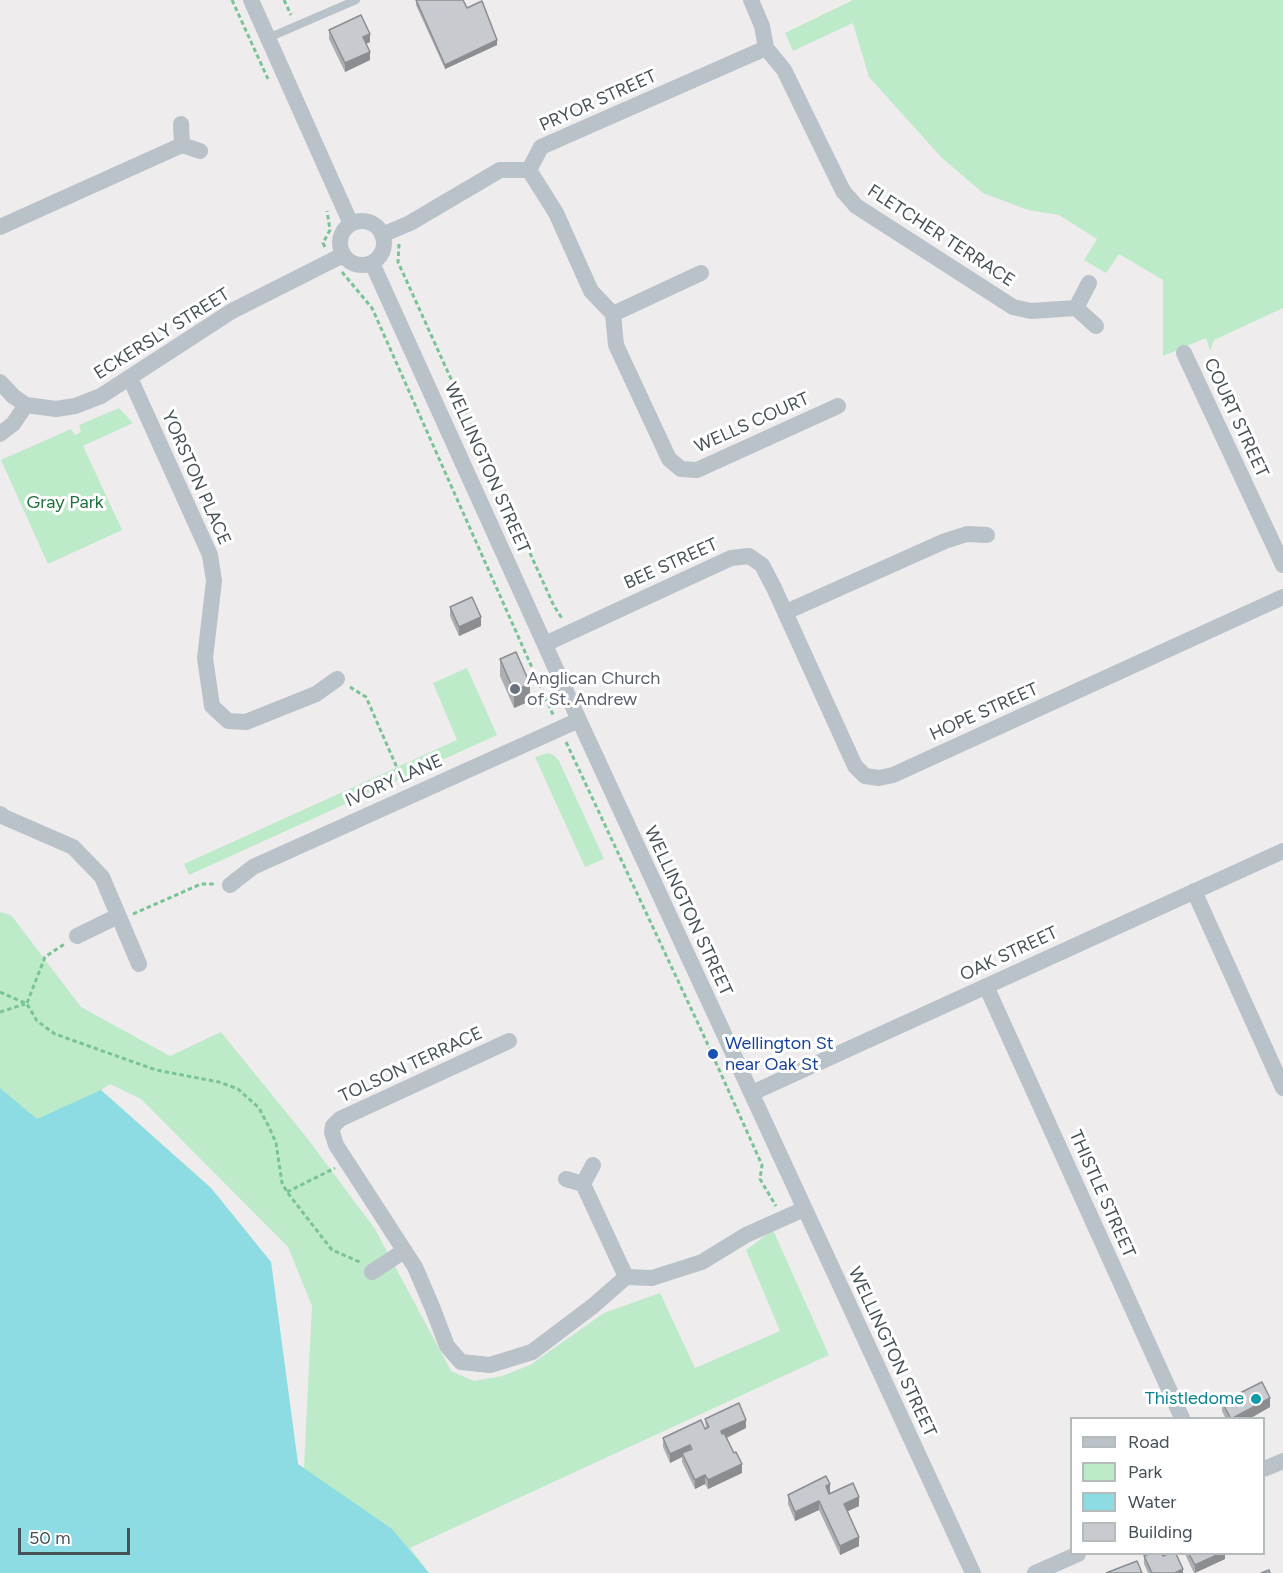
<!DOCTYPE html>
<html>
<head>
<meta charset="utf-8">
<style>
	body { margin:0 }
	#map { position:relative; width:1283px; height:1573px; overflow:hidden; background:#efeced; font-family:Figtree,sans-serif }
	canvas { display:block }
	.legend { position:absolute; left:1070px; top:1417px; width:195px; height:138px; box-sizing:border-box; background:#fff; border:2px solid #b5babc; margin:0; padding:8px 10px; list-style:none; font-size:18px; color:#465258 }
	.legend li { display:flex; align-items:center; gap:12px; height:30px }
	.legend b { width:30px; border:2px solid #b5babc }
	.scale { position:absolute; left:18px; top:1528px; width:112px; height:27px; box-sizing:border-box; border:3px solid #465258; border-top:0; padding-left:8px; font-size:18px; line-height:21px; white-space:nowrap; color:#465258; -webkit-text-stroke:4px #fff; paint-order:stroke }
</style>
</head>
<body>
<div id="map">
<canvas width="1283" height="1573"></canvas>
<ul class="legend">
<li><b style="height:8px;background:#b9c2c8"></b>Road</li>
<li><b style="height:16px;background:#bdeac9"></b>Park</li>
<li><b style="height:16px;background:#8edce3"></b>Water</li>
<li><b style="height:16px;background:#c7cacf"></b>Building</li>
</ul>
<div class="scale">50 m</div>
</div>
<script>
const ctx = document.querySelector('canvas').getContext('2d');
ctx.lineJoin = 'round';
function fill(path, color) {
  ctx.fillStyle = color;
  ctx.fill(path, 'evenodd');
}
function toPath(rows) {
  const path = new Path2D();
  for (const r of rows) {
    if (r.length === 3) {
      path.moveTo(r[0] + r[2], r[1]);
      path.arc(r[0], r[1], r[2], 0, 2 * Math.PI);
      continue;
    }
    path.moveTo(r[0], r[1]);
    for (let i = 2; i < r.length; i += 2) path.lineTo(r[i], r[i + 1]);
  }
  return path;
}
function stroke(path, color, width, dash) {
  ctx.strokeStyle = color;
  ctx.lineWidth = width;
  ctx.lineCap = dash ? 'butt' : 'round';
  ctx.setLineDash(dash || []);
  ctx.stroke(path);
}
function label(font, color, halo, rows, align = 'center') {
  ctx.font = font + ' Figtree,sans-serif';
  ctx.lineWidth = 6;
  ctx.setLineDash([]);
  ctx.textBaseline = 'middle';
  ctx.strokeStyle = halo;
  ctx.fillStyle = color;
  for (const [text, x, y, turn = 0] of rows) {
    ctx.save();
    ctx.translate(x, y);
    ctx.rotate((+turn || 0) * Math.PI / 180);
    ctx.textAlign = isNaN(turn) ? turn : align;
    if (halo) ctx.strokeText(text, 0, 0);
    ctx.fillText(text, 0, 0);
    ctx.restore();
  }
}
const green = toPath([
	[853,0,1283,0,1283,308,1214,340,1210,351,1206,338,1163,356,1163,280,1119,254,1106,273,1084,260,1097,239,1059,215,1028,210,983,193,941,157,869,77,853,23,793,51,785,33],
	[119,408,133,423,83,446,122,530,48,564,1,460,71,429,75,435,81,432,79,425],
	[467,668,497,735,189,875,184,864,457,740,433,683],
	[548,753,555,756,559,761,604,859,585,867,535,757],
	[0,912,11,915,81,1007,170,1056,221,1032,307,1138,375,1229,451,1371,474,1381,502,1376,530,1365,604,1313,660,1293,695,1368,780,1331,746,1250,773,1230,829,1355,410,1548,429,1573,0,1573],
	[110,1084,141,1099,288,1247,312,1306,304,1468,298,1464,271,1262,211,1188,101,1090]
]);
const water = toPath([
	[0,1088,37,1119,101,1090,211,1188,271,1262,298,1464,392,1529,429,1573,0,1573]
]);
const path = toPath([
	[232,0,268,79],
	[284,0,291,15],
	[399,244,398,262,554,606,563,620],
	[325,247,323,243,330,230,327,211],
	[342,272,372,308,554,717],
	[350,687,366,697,398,770,376,784,380,793],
	[566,742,703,1034,762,1165,760,1179,776,1206],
	[133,914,201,884,216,884],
	[0,992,27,1004,37,1021,55,1034,156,1070,219,1082,238,1089,259,1108,269,1127,276,1143,282,1183,287,1192,332,1250,362,1263],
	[27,1003,45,957,66,943],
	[0,1012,25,1004],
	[287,1192,335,1168]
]);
const lane = toPath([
	[268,38,356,0]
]);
const street = toPath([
	[251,0,351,224],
	[751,0,762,26,766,48,784,70,843,191,856,206,1013,307,1031,311,1076,308],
	[181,124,182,145,200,151],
	[529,170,556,213,591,291,613,314,616,345,669,459,681,469,697,470,838,406],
	[362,243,22],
	[0,227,182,145],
	[382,235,410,223,500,170,529,170,541,147,766,48],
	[372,263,579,720,973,1573],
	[1089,283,1076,308,1096,326],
	[613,314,701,273],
	[1184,353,1283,565],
	[130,378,210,555,214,581,205,658,212,706,228,721,246,722,316,694,337,679],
	[0,382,13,396,26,405,56,409,75,406,101,396,232,311,343,255],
	[0,434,13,424,26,405],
	[786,612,945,541,967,534,987,535],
	[545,644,731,558,749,556,762,565,774,588,855,766,865,776,879,778,893,775,1283,597],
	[0,814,4,817,73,847,102,877,139,964],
	[230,885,253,867,579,720],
	[1194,891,1283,1088],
	[77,936,118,916],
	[986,986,1182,1418],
	[509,1041,340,1119,333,1126,332,1132,336,1145,415,1267,433,1309,447,1346,461,1362,490,1365,532,1352,593,1306,626,1277,652,1278,702,1262,746,1235,804,1209],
	[752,1093,1283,851],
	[566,1179,583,1184,593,1165],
	[583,1184,626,1277],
	[372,1272,404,1251],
	[1264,1469,1283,1461],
	[1035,1573,1078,1554]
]);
const wall = toPath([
	[416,0,467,8,497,45,445,69,416,5],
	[329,30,370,42,366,44,370,60,345,72,329,39],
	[450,607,481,626,459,636,450,616],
	[500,659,530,701,514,708,500,676],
	[1222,1402,1270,1407,1249,1419,1226,1419,1222,1411],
	[705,1419,746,1428,727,1438,742,1473,708,1489,705,1484,695,1489,682,1462,682,1457,670,1463,663,1447,663,1438,705,1429,706,1429],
	[830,1493,829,1494,859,1506,848,1511,859,1546,840,1555,819,1510,795,1521,788,1504,788,1495],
	[1185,1554,1225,1554,1225,1559,1194,1573],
	[1144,1556,1163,1556,1183,1573,1148,1573,1144,1564]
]);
const shadedWall = toPath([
	[370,34,370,42,363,45,363,37],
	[497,40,497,45,445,69,445,65],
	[370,52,370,60,345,72,345,63],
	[481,617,481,626,459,636,459,627],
	[530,684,530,701,514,708,514,691],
	[1270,1398,1270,1407,1249,1419,1232,1419],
	[746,1420,746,1428,721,1440,721,1431],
	[690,1445,690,1454,682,1453,682,1457,670,1463,670,1454],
	[742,1464,742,1473,708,1489,708,1480],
	[705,1475,705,1484,695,1489,695,1480],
	[830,1484,830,1493,826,1495,826,1486],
	[859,1497,859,1506,844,1513,844,1504],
	[819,1501,819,1510,795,1521,795,1512],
	[859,1537,859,1546,840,1555,840,1546],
	[1219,1554,1225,1554,1225,1559,1195,1573,1195,1565],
	[1183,1569,1183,1573,1175,1573]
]);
const building = toPath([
	[416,0,463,0,467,8,482,1,497,40,445,65,416,0],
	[361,15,370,34,363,37,370,52,345,63,329,30,361,15],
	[472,597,481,617,459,627,450,607,472,597],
	[516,652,530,684,514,691,500,659,516,652],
	[1262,1382,1270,1398,1231,1419,1222,1402,1262,1382],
	[739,1403,746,1420,721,1431,722,1434,724,1433,734,1453,736,1452,742,1464,708,1480,705,1475,695,1480,682,1453,692,1449,690,1445,670,1454,663,1438,701,1420,705,1429,709,1427,705,1419,739,1403],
	[826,1476,830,1484,826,1486,829,1494,853,1483,859,1497,844,1504,859,1537,840,1546,819,1501,795,1512,788,1495,826,1476],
	[1149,1554,1162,1554,1163,1556,1168,1554,1176,1554,1183,1569,1175,1573,1152,1573,1144,1556,1149,1554],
	[1189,1554,1219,1554,1195,1565,1189,1554],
	[1137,1561,1142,1573,1106,1573,1137,1561],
	[1269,1570,1270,1573,1261,1573,1269,1570]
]);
const markers = [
	[515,689,6,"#6b7280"],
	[713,1054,6,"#1a4fb4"],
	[1256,1399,6,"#0f9aa8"]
];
const streetNames = [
	["PRYOR STREET",598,101,-24],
	["FLETCHER TERRACE",941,236,33],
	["ECKERSLY STREET",162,334,-32],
	["COURT STREET",1236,418,65],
	["WELLS COURT",752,423,-24],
	["WELLINGTON STREET",487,468,66],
	["YORSTON PLACE",196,478,66],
	["BEE STREET",671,564,-24],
	["HOPE STREET",984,712,-24],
	["IVORY LANE",394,781,-24],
	["WELLINGTON STREET",688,911,65],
	["OAK STREET",1009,954,-25],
	["TOLSON TERRACE",411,1065,-25],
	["THISTLE STREET",1102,1194,66],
	["WELLINGTON STREET",892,1352,65]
];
const parkNames = [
	["Gray Park",65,503]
];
const worshipNames = [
	["Anglican Church",527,679],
	["of St. Andrew",527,700]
];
const transitNames = [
	["Wellington St",725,1044],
	["near Oak St",725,1065]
];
const cultureNames = [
	["Thistledome",1244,1399]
];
fill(green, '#bdeac9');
fill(water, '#8edce3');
stroke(path, '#79c495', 3, [4.5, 3]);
stroke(lane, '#b9c2c8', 8);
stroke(street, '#b9c2c8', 16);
fill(wall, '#abaeb2');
fill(shadedWall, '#8b8d91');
fill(building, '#c7cacf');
stroke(building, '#8b8d91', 1.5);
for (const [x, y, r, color] of markers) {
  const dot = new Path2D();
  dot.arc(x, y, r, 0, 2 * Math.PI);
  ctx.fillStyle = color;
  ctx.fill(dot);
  stroke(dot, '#fff', 2);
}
label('18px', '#465258', '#fff', streetNames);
label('18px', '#1e723d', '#fff', parkNames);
label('18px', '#5b616d', '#fff', worshipNames, 'left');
label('18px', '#164399', '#fff', transitNames, 'left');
label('18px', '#0d838f', '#fff', cultureNames, 'right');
</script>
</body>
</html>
